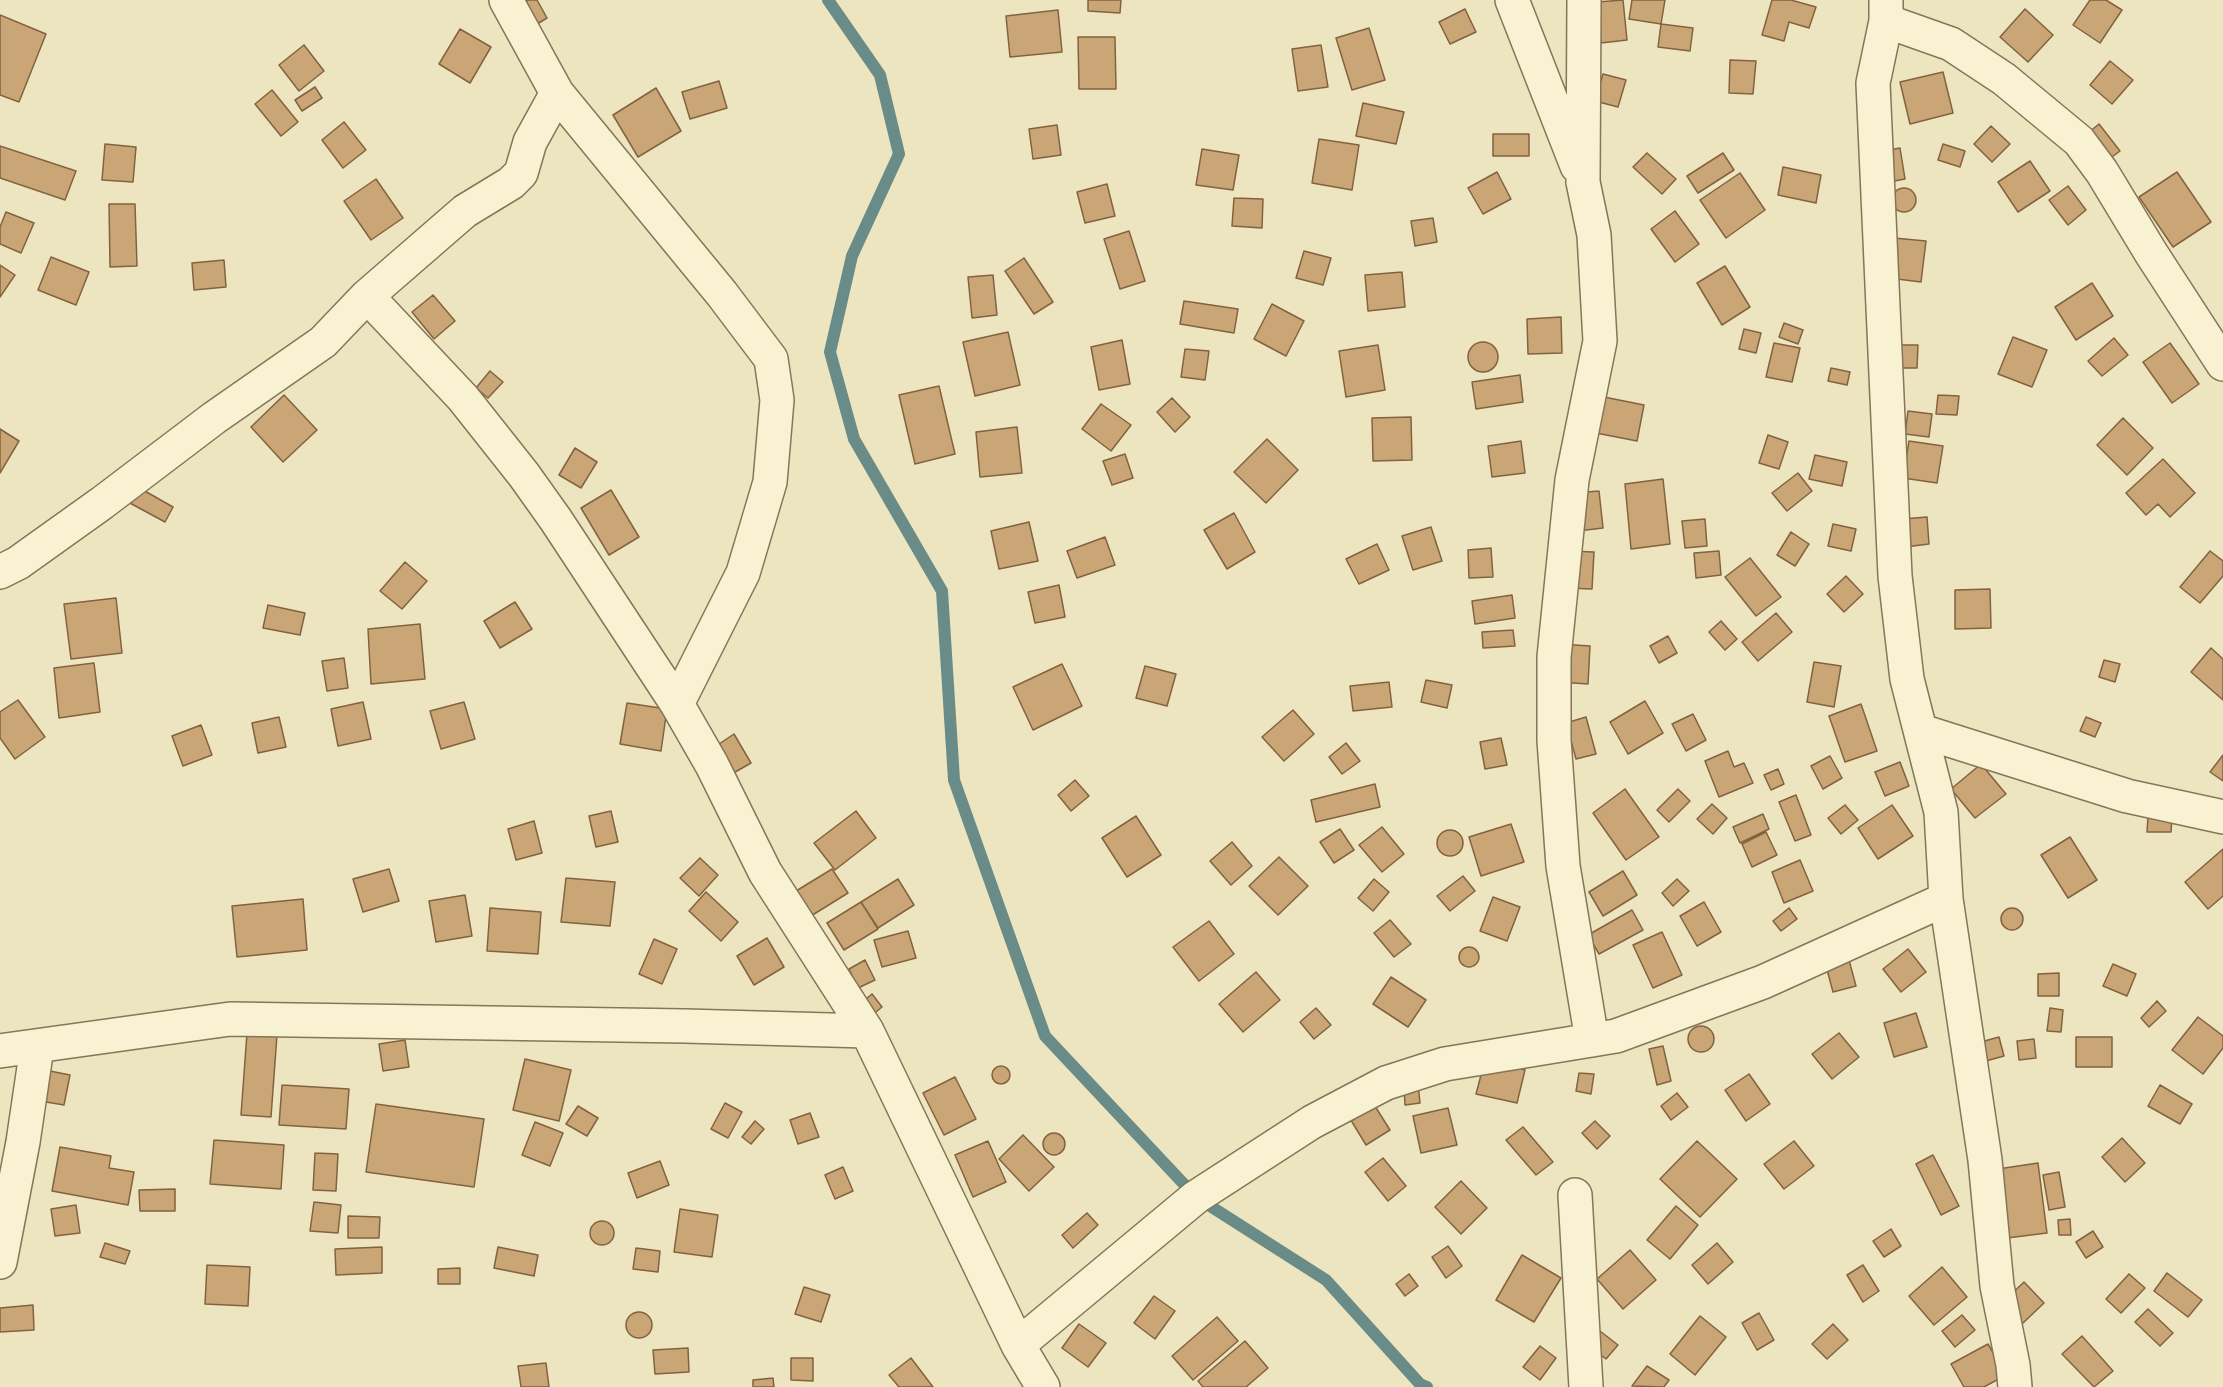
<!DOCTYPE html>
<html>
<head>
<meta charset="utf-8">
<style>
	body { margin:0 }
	canvas { display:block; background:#ece5bf }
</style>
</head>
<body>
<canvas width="2223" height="1387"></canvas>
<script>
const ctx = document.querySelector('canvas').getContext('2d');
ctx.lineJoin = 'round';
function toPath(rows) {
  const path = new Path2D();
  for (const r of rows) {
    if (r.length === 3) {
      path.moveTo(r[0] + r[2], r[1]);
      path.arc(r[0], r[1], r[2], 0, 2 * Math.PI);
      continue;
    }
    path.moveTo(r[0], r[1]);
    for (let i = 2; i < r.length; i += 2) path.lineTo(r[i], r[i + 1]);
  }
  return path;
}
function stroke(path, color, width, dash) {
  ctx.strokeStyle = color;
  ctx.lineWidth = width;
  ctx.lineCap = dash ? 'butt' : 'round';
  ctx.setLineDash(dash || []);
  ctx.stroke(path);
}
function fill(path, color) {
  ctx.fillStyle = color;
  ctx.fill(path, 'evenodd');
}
const stream = toPath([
	[828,0,880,75,899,154,852,256,830,352,854,439,942,591,954,780,1045,1036,1196,1197,1326,1280,1420,1384,1427,1387]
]);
const building = toPath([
	[528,0,537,0,547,18,529,29,516,7,528,0],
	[1088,0,1121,0,1120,13,1088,11,1088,0],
	[1623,0,1627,40,1601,43,1597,2,1623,0],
	[1632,0,1665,0,1661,24,1629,19,1632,0],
	[1772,0,1791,0,1816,7,1809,28,1789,22,1784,41,1762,35,1772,0],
	[2090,0,2106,0,2122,10,2100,43,2073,25,2090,0],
	[1465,9,1476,32,1450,44,1439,22,1465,9],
	[2025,9,2053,35,2028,62,2000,37,2025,9],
	[1058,10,1062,52,1010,57,1006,16,1058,10],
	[0,15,46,34,19,102,0,95,0,15],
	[1661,24,1693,28,1690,51,1658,47,1661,24],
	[1369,28,1385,80,1352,90,1336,38,1369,28],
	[460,29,491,47,470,83,439,64,460,29],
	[1078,37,1115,37,1116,89,1079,89,1078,37],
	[304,45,324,71,299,91,279,65,304,45],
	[1321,45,1328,87,1298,91,1292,49,1321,45],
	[1730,60,1756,61,1753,94,1729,93,1730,60],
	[2110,61,2133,80,2112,104,2090,85,2110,61],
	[1943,72,1953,113,1910,124,1900,82,1943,72],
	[1603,74,1626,80,1618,107,1595,101,1603,74],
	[719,81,727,108,690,119,682,92,719,81],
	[315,87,322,98,302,111,295,100,315,87],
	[656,88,681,131,638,157,613,115,656,88],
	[272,90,298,122,281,136,255,104,272,90],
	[1363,103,1404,112,1396,144,1356,136,1363,103],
	[344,122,366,150,343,168,322,140,344,122],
	[2099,124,2120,151,2104,163,2083,137,2099,124],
	[1057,125,1061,155,1033,159,1029,129,1057,125],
	[1991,126,2010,144,1992,162,1974,144,1991,126],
	[1493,134,1529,134,1529,156,1493,156,1493,134],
	[1319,139,1359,145,1352,190,1312,183,1319,139],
	[105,144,136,147,133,182,102,180,105,144],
	[1943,144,1965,151,1960,167,1938,160,1943,144],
	[0,146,76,171,65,200,0,178,0,146],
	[1900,148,1905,179,1884,183,1879,152,1900,148],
	[1202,149,1239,155,1233,190,1196,185,1202,149],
	[1647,153,1676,179,1662,194,1633,167,1647,153],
	[1723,153,1734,170,1698,193,1687,176,1723,153],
	[2030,161,2050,191,2018,212,1998,182,2030,161],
	[1783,167,1821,175,1816,203,1778,195,1783,167],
	[1497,172,1511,199,1483,214,1468,188,1497,172],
	[2177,172,2211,222,2173,247,2139,197,2177,172],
	[1740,173,1765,210,1726,238,1700,200,1740,173],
	[376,179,403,218,371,240,344,201,376,179],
	[1107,184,1115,216,1085,223,1077,192,1107,184],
	[2068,186,2086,210,2068,225,2049,200,2068,186],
	[1904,200,12],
	[1234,198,1263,199,1262,228,1232,226,1234,198],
	[109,204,135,204,137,266,110,267,109,204],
	[1675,211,1699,244,1675,262,1651,229,1675,211],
	[6,212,34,223,21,253,0,244,0,227,6,212],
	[1433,218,1437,242,1415,246,1411,221,1433,218],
	[1129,231,1145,281,1120,289,1104,239,1129,231],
	[1894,238,1926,241,1921,282,1889,278,1894,238],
	[1304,251,1331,258,1323,285,1296,278,1304,251],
	[51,257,89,272,76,305,38,290,51,257],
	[1024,258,1053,302,1034,314,1005,271,1024,258],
	[224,260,226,287,194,290,192,263,224,260],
	[0,265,15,275,0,297,0,265],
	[1725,266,1750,307,1722,325,1697,283,1725,266],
	[1402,272,1405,307,1368,311,1365,275,1402,272],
	[993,275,997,315,972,318,968,277,993,275],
	[2092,283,2113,316,2076,340,2055,307,2092,283],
	[433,295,455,321,434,339,412,312,433,295],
	[1184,301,1238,309,1234,333,1180,324,1184,301],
	[1272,304,1304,321,1286,356,1254,339,1272,304],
	[1561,317,1562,353,1528,354,1527,319,1561,317],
	[1784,323,1803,330,1798,344,1779,337,1784,323],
	[1744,329,1761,333,1756,353,1739,349,1744,329],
	[1008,332,1020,385,975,396,963,342,1008,332],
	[2013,337,2047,350,2032,387,1998,374,2013,337],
	[2114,338,2128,355,2102,376,2088,361,2114,338],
	[1122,340,1130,384,1099,390,1091,347,1122,340],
	[1483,357,15],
	[1774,343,1800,348,1792,382,1766,377,1774,343],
	[2170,343,2199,384,2172,403,2143,362,2170,343],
	[1378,345,1385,390,1346,397,1339,351,1378,345],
	[1892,345,1918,345,1917,368,1892,368,1892,345],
	[1185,349,1209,351,1205,380,1181,377,1185,349],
	[1831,368,1850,372,1847,385,1828,381,1831,368],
	[490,371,503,382,488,398,476,388,490,371],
	[1520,375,1523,402,1476,409,1472,382,1520,375],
	[939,386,955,454,915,464,899,395,939,386],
	[284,395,317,430,283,462,251,427,284,395],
	[1938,395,1959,396,1957,415,1936,414,1938,395],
	[1599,396,1644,405,1637,441,1591,432,1599,396],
	[1172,398,1190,417,1175,432,1157,412,1172,398],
	[1101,404,1131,425,1111,451,1082,429,1101,404],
	[1908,411,1932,414,1929,437,1905,434,1908,411],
	[1411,417,1412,460,1373,461,1372,418,1411,417],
	[2123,418,2153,448,2127,475,2097,445,2123,418],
	[1017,427,1022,473,980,477,976,432,1017,427],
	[0,429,19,441,0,473,0,429],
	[1768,435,1788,442,1779,469,1759,463,1768,435],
	[1267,439,1298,470,1266,503,1234,472,1267,439],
	[1521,441,1525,473,1492,477,1488,446,1521,441],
	[1909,441,1943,446,1937,483,1903,478,1909,441],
	[575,448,597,462,581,488,559,475,575,448],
	[1125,454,1133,478,1112,485,1103,461,1125,454],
	[1815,455,1847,462,1842,486,1809,479,1815,455],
	[2163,459,2195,493,2170,517,2158,504,2146,515,2126,493,2163,459],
	[1798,473,1812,491,1787,511,1772,493,1798,473],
	[1663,479,1670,544,1631,549,1625,484,1663,479],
	[136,486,173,507,165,522,128,502,136,486],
	[611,490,639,537,609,555,581,508,611,490],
	[1599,491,1603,528,1578,531,1574,493,1599,491],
	[1234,513,1255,552,1227,569,1204,530,1234,513],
	[1927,517,1929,544,1905,547,1903,519,1927,517],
	[1705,519,1707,546,1685,548,1682,521,1705,519],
	[1029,522,1038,561,999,569,991,531,1029,522],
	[1833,524,1856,529,1851,551,1828,546,1833,524],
	[1431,527,1442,561,1413,570,1402,536,1431,527],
	[1791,532,1809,544,1795,566,1777,555,1791,532],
	[1105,537,1115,565,1077,578,1067,551,1105,537],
	[1377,544,1389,570,1359,584,1346,559,1377,544],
	[1491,548,1493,577,1469,578,1468,550,1491,548],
	[1568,551,1594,552,1592,589,1566,588,1568,551],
	[1719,551,1721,575,1696,578,1694,553,1719,551],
	[2210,551,2223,561,2223,576,2200,603,2180,587,2210,551],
	[1750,558,1781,597,1756,616,1725,577,1750,558],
	[405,562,427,581,402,609,380,591,405,562],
	[1846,576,1863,594,1844,612,1827,594,1846,576],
	[1059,585,1065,617,1035,623,1028,592,1059,585],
	[1990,589,1991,628,1955,629,1955,590,1990,589],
	[1512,595,1515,618,1475,624,1472,601,1512,595],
	[116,598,122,653,71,659,64,604,116,598],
	[515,602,532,629,500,648,484,621,515,602],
	[268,605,305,613,300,635,263,628,268,605],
	[1776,613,1792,632,1758,661,1742,642,1776,613],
	[1721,621,1737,639,1725,650,1709,632,1721,621],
	[420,624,425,679,371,684,368,629,420,624],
	[1513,630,1515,646,1483,648,1482,632,1513,630],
	[1668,636,1677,653,1659,663,1650,646,1668,636],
	[1560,644,1590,646,1588,684,1558,682,1560,644],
	[2211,648,2223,659,2223,700,2191,672,2211,648],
	[344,658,348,688,327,691,322,661,344,658],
	[2104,660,2120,664,2115,682,2099,677,2104,660],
	[1814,662,1841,666,1834,707,1807,702,1814,662],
	[94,663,100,712,59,718,54,668,94,663],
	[1062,664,1082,706,1033,730,1013,687,1062,664],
	[1145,666,1176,674,1167,706,1136,698,1145,666],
	[1426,680,1452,685,1447,708,1421,702,1426,680],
	[1389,682,1392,707,1353,711,1350,686,1389,682],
	[18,700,45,737,15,759,0,738,0,712,18,700],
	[1645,701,1663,733,1628,754,1610,722,1645,701],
	[363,702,371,739,338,746,331,709,363,702],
	[464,702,475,739,441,749,430,711,464,702],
	[627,703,667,709,661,751,620,744,627,703],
	[1861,704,1877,751,1845,762,1829,716,1861,704],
	[1293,710,1314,734,1284,761,1262,737,1293,710],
	[1693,714,1706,740,1686,751,1672,724,1693,714],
	[279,717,286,747,258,753,252,723,279,717],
	[1586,717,1596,754,1576,759,1566,723,1586,717],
	[2086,717,2101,723,2095,737,2080,731,2086,717],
	[201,725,212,755,183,766,172,736,201,725],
	[734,734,751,763,730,775,713,748,734,734],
	[1501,738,1507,765,1485,769,1480,742,1501,738],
	[1346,743,1360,761,1342,774,1329,757,1346,743],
	[1728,751,1734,767,1744,763,1753,783,1719,797,1705,761,1728,751],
	[2223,755,2223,781,2210,772,2223,755],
	[1830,756,1842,778,1823,789,1811,766,1830,756],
	[1900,762,1909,786,1885,796,1875,772,1900,762],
	[1981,764,2006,794,1975,818,1951,789,1981,764],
	[1778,769,1784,784,1771,790,1764,775,1778,769],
	[1075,780,1089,796,1071,811,1058,795,1075,780],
	[1375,784,1380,807,1316,822,1311,800,1375,784],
	[1625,789,1659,837,1626,860,1593,813,1625,789],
	[1678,789,1690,801,1669,822,1657,810,1678,789],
	[1796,795,1811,835,1795,841,1779,802,1796,795],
	[1712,804,1727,818,1713,834,1697,819,1712,804],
	[1845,805,1858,820,1841,834,1828,818,1845,805],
	[1892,805,1913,836,1878,859,1858,828,1892,805],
	[611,811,618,842,596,847,589,816,611,811],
	[856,811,876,838,835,870,814,843,856,811],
	[1763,814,1769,829,1740,843,1733,827,1763,814],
	[1136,816,1161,855,1127,877,1102,838,1136,816],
	[2148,817,2172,817,2171,832,2147,832,2148,817],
	[534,821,542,853,516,860,508,829,534,821],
	[1511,824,1524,862,1481,876,1469,837,1511,824],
	[1382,827,1404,854,1382,872,1359,845,1382,827],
	[1340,829,1354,850,1334,863,1320,842,1340,829],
	[1450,843,13],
	[1766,832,1777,855,1752,867,1742,844,1766,832],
	[2070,837,2097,880,2068,898,2041,855,2070,837],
	[1232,842,1252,866,1231,885,1210,861,1232,842],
	[2223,849,2223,896,2208,909,2185,882,2223,849],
	[1279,857,1308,886,1278,915,1249,886,1279,857],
	[700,858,718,875,699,896,680,878,700,858],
	[1800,860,1813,891,1784,903,1772,872,1800,860],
	[389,869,399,901,363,912,353,879,389,869],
	[832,869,848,893,798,924,783,899,832,869],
	[1623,871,1637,895,1603,916,1589,892,1623,871],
	[1463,876,1475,891,1450,911,1437,896,1463,876],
	[566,878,615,882,610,926,561,922,566,878],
	[898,879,914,905,878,928,861,902,898,879],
	[1374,879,1389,892,1373,911,1358,898,1374,879],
	[1677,879,1689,891,1673,906,1662,893,1677,879],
	[706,892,738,922,721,941,689,911,706,892],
	[465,895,472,936,436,942,429,901,465,895],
	[1493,897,1520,907,1507,941,1480,931,1493,897],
	[303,899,307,950,237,957,232,906,303,899],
	[861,902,878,929,844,950,827,923,861,902],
	[1704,902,1721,932,1697,946,1680,916,1704,902],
	[2012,919,11],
	[490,908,541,912,538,954,487,951,490,908],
	[1789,908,1797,919,1781,931,1773,921,1789,908],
	[1632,910,1643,930,1599,954,1588,935,1632,910],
	[1390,920,1411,944,1394,957,1374,933,1390,920],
	[1209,921,1234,954,1199,981,1173,947,1209,921],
	[908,931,916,958,882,967,874,940,908,931],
	[1662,932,1682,975,1653,988,1633,945,1662,932],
	[767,938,784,967,754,985,737,956,767,938],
	[654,939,677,949,662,984,639,974,654,939],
	[1469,957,10],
	[1908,949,1926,972,1901,992,1883,969,1908,949],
	[865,960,875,980,858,988,849,969,865,960],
	[1849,960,1856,986,1833,992,1826,966,1849,960],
	[2113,964,2136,974,2127,996,2103,986,2113,964],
	[1256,972,1280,1000,1243,1032,1219,1004,1256,972],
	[2059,973,2059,996,2038,996,2038,974,2059,973],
	[1391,977,1426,1000,1408,1027,1373,1004,1391,977],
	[872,994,882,1007,866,1020,856,1007,872,994],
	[2157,1001,2166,1011,2149,1027,2141,1018,2157,1001],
	[1316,1008,1331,1025,1314,1039,1300,1022,1316,1008],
	[2050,1008,2063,1010,2061,1032,2047,1031,2050,1008],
	[1916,1013,1927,1047,1894,1057,1884,1023,1916,1013],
	[2198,1017,2223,1036,2223,1048,2203,1074,2172,1050,2198,1017],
	[1701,1039,13],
	[247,1033,277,1035,271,1117,241,1115,247,1033],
	[1839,1033,1859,1057,1832,1079,1812,1054,1839,1033],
	[1999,1037,2004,1056,1975,1064,1970,1045,1999,1037],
	[2076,1037,2112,1037,2112,1067,2076,1067,2076,1037],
	[2034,1039,2036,1058,2019,1060,2017,1041,2034,1039],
	[405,1040,409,1067,383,1071,379,1044,405,1040],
	[1663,1046,1671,1081,1657,1085,1649,1049,1663,1046],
	[525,1059,571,1070,559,1121,513,1110,525,1059],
	[1485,1060,1525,1070,1517,1103,1476,1094,1485,1060],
	[1001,1075,9],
	[40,1069,70,1075,64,1105,34,1100,40,1069],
	[1579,1073,1594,1074,1591,1094,1576,1091,1579,1073],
	[1749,1074,1770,1104,1746,1121,1725,1090,1749,1074],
	[955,1077,976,1119,944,1135,923,1093,955,1077],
	[1418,1084,1420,1103,1405,1105,1404,1085,1418,1084],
	[282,1085,349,1089,346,1129,279,1125,282,1085],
	[2160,1085,2192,1104,2180,1124,2148,1106,2160,1085],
	[1677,1093,1688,1107,1671,1120,1661,1106,1677,1093],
	[725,1103,742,1112,728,1138,711,1129,725,1103],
	[1373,1103,1390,1130,1366,1145,1349,1117,1373,1103],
	[376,1104,484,1119,474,1187,366,1172,376,1104],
	[578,1106,598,1118,587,1136,566,1124,578,1106],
	[1448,1108,1457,1145,1421,1153,1413,1116,1448,1108],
	[810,1113,819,1137,798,1144,790,1120,810,1113],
	[755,1121,764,1129,751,1144,742,1137,755,1121],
	[1595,1121,1610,1136,1597,1149,1582,1133,1595,1121],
	[535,1122,563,1133,550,1166,522,1155,535,1122],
	[1523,1127,1553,1162,1536,1175,1506,1140,1523,1127],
	[1054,1144,11],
	[1023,1135,1054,1167,1029,1191,999,1159,1023,1135],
	[2122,1138,2145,1163,2125,1182,2102,1157,2122,1138],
	[214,1140,284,1145,281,1189,210,1184,214,1140],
	[988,1141,1006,1182,973,1197,955,1155,988,1141],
	[1697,1141,1737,1179,1700,1217,1660,1179,1697,1141],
	[1794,1141,1814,1166,1784,1189,1764,1164,1794,1141],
	[60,1147,111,1156,109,1168,134,1172,128,1205,52,1191,60,1147],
	[315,1153,338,1154,336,1191,313,1190,315,1153],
	[1933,1155,1959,1206,1941,1215,1916,1164,1933,1155],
	[1383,1158,1406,1186,1388,1201,1365,1172,1383,1158],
	[660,1161,669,1185,637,1198,628,1173,660,1161],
	[2038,1163,2047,1233,2007,1238,1998,1169,2038,1163],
	[843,1167,853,1191,835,1199,825,1175,843,1167],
	[2059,1172,2065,1207,2049,1210,2043,1175,2059,1172],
	[1461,1181,1487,1208,1461,1234,1435,1207,1461,1181],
	[175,1189,175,1211,140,1211,139,1190,175,1189],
	[314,1202,341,1205,338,1233,310,1231,314,1202],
	[76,1205,80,1233,55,1236,51,1209,76,1205],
	[1676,1206,1698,1225,1670,1259,1647,1240,1676,1206],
	[680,1209,718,1215,712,1257,674,1252,680,1209],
	[1087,1213,1098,1225,1073,1248,1062,1235,1087,1213],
	[348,1216,380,1217,379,1238,348,1238,348,1216],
	[2070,1219,2071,1235,2059,1235,2058,1220,2070,1219],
	[602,1233,12],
	[1891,1229,1901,1246,1884,1257,1873,1241,1891,1229],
	[2093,1231,2103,1247,2086,1258,2076,1242,2093,1231],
	[105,1243,130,1251,125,1264,100,1257,105,1243],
	[1717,1243,1733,1262,1708,1284,1692,1265,1717,1243],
	[1448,1246,1462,1266,1446,1278,1432,1257,1448,1246],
	[382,1247,382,1273,336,1275,335,1249,382,1247],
	[498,1247,538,1255,534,1276,494,1268,498,1247],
	[636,1248,660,1251,658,1272,633,1269,636,1248],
	[1630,1250,1656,1280,1623,1309,1597,1279,1630,1250],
	[1522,1255,1561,1278,1534,1322,1496,1300,1522,1255],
	[207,1265,250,1267,248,1306,205,1304,207,1265],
	[1863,1265,1879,1291,1863,1302,1847,1275,1863,1265],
	[1942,1267,1967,1297,1934,1325,1909,1296,1942,1267],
	[460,1268,460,1284,438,1284,438,1269,460,1268],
	[2167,1273,2202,1300,2188,1317,2154,1291,2167,1273],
	[1409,1274,1418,1286,1405,1296,1396,1284,1409,1274],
	[2129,1274,2145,1288,2121,1313,2106,1299,2129,1274],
	[2024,1282,2044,1303,2022,1324,2002,1303,2024,1282],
	[804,1287,830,1295,821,1322,795,1314,804,1287],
	[1154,1296,1175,1311,1155,1339,1134,1323,1154,1296],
	[33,1305,34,1330,0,1332,0,1308,33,1305],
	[2148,1309,2173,1333,2160,1346,2135,1322,2148,1309],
	[639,1325,13],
	[1759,1313,1774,1340,1757,1350,1742,1323,1759,1313],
	[1962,1315,1975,1330,1955,1347,1942,1331,1962,1315],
	[1700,1316,1726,1337,1695,1375,1670,1354,1700,1316],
	[1217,1317,1238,1341,1193,1380,1172,1356,1217,1317],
	[1079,1324,1106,1343,1088,1367,1062,1348,1079,1324],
	[1833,1324,1848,1340,1827,1359,1812,1344,1833,1324],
	[1596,1328,1618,1345,1606,1359,1585,1343,1596,1328],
	[2082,1336,2113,1371,2094,1387,2062,1354,2082,1336],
	[1245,1341,1268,1368,1246,1387,1203,1387,1198,1381,1245,1341],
	[1988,1344,2006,1375,1984,1387,1964,1387,1951,1364,1988,1344],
	[1540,1346,1556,1358,1540,1380,1523,1367,1540,1346],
	[688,1348,689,1372,655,1374,653,1350,688,1348],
	[791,1358,813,1358,813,1381,791,1380,791,1358],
	[911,1358,933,1387,899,1387,889,1375,911,1358],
	[546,1363,549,1387,521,1387,518,1366,546,1363],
	[1647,1366,1669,1380,1664,1387,1632,1386,1647,1366],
	[773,1378,774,1387,753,1387,753,1380,773,1378]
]);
const minor = toPath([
	[506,0,557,93,722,294,771,359,777,400,770,482,743,573,677,704],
	[1512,0,1577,166],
	[1584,0,1583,182,1594,235,1600,341,1572,480,1554,657,1554,740,1563,866,1592,1040],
	[1886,0,1886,21,1873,83,1895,576,1907,679,1941,812,1946,899,1985,1160,1997,1286,2013,1365,2015,1387],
	[1886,21,1951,44,2004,79,2079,141,2102,172,2151,253,2223,364],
	[367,296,463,398,524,475,556,520,677,704,712,765,765,872,867,1031,1018,1345,1043,1387],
	[0,572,18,563,102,503,214,418,323,342,367,296,465,211,511,183,521,173,530,142,557,93],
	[1921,731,2127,796,2223,817],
	[0,1051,230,1019,685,1026,867,1031],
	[1575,1195,1586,1387],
	[0,1262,23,1142,37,1047],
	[1018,1345,1196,1197,1312,1122,1386,1083,1445,1064,1616,1036,1763,982,1946,899]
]);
stroke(stream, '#6a8c88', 12);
fill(building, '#caa576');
stroke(building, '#83633f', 1.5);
stroke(minor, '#847658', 36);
stroke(minor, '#f8f2d2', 33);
</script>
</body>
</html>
